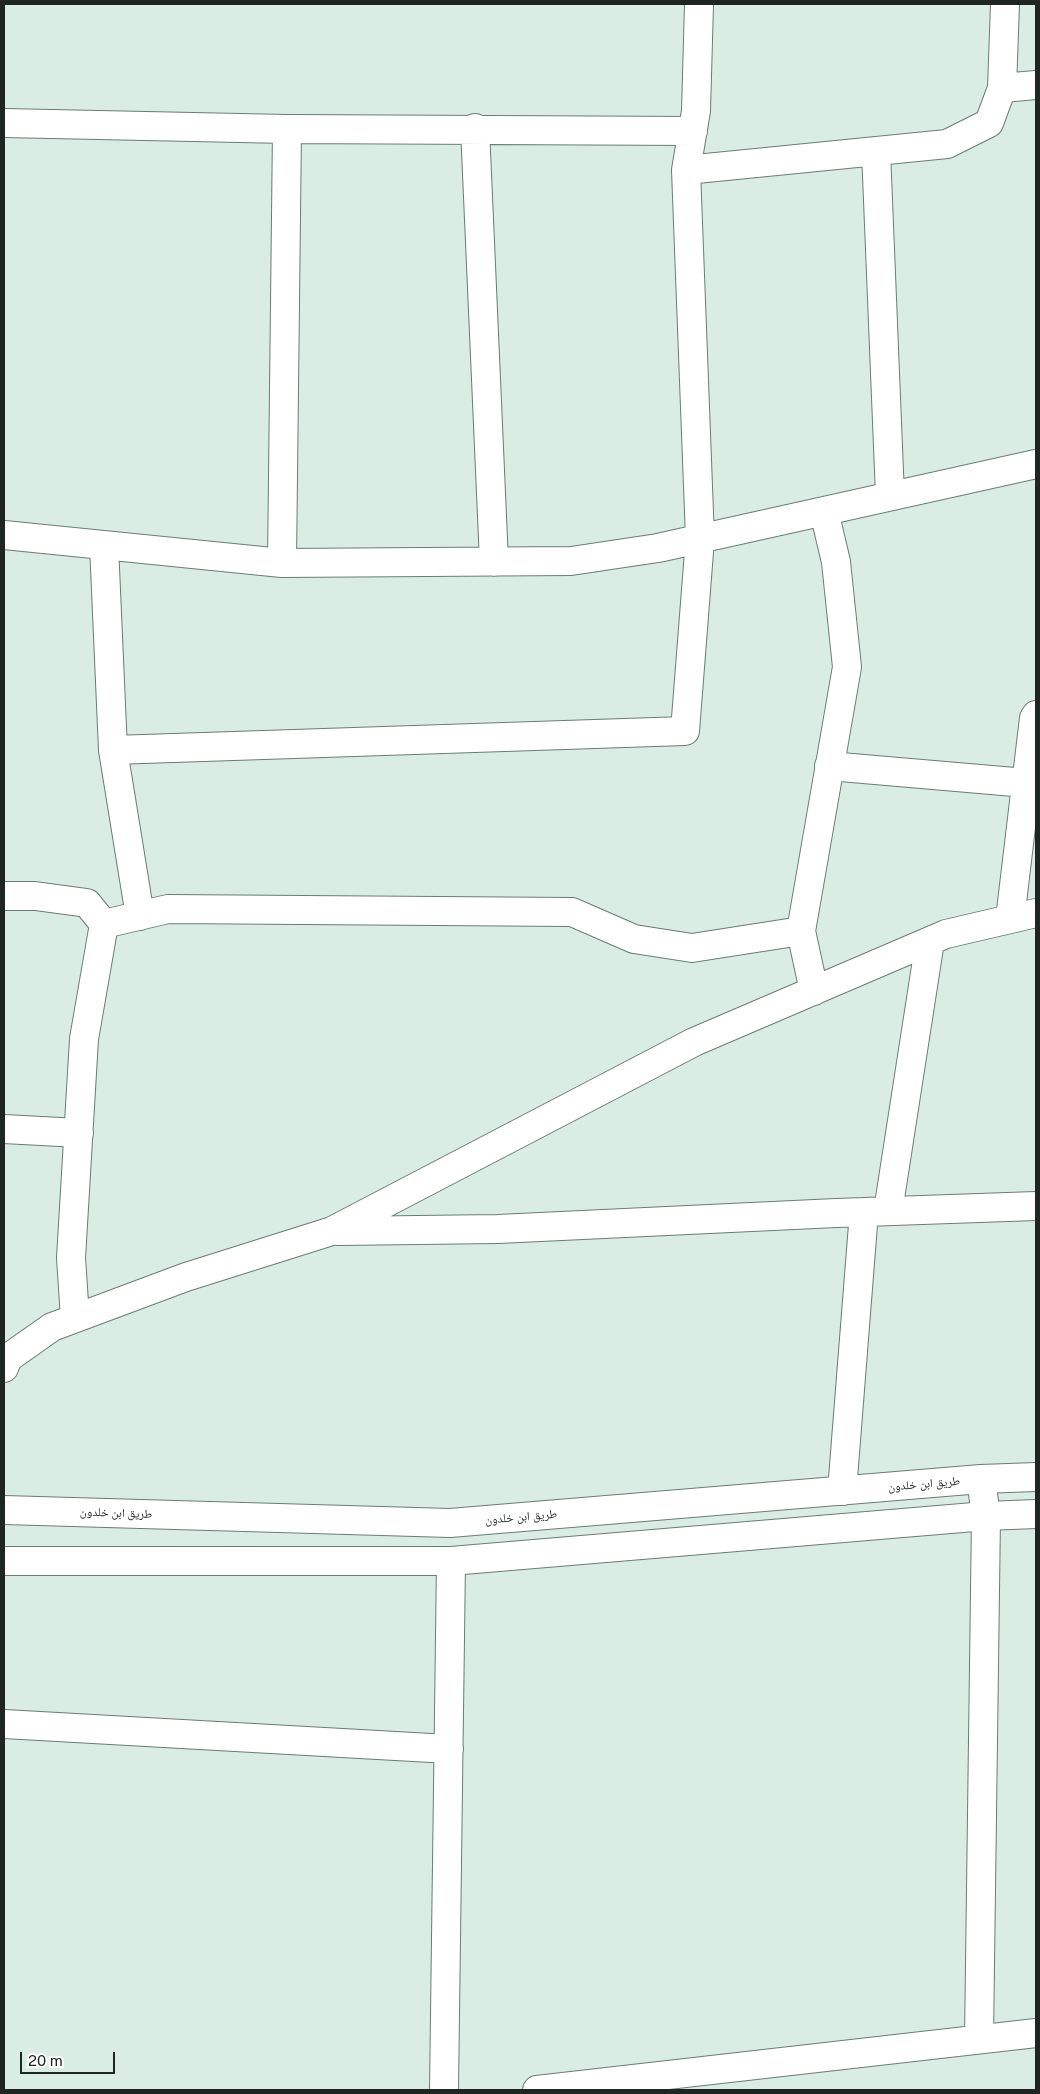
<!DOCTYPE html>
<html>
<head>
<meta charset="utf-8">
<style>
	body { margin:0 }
	#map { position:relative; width:1040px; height:2094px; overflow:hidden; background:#d9ede5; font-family:"Public Sans",sans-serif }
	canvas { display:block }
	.frame { position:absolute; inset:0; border:5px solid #1e2522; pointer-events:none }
	.scale { position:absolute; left:20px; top:2052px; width:95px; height:22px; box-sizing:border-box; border:2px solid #1e2522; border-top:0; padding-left:6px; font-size:15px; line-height:18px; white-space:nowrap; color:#1e2522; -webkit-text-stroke:4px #fff; paint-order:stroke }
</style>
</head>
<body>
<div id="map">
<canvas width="1040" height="2094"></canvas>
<div class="frame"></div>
<div class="scale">20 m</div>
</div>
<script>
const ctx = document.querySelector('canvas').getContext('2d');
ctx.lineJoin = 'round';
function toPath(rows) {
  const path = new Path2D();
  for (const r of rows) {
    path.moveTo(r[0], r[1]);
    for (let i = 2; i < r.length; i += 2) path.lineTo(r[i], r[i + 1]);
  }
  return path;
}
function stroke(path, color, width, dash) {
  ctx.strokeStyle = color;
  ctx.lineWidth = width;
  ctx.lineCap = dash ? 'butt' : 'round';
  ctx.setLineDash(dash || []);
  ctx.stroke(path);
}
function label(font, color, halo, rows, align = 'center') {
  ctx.font = font + ' "Public Sans","Noto Naskh Arabic",sans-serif';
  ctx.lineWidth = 4;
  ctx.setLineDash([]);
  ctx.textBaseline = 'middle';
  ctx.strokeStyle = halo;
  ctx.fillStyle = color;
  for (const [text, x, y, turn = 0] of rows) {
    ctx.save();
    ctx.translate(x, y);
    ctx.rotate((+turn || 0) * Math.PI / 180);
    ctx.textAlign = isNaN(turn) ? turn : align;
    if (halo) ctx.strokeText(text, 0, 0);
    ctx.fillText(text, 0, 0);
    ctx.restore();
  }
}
const street = toPath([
	[1002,88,1036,85],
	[4,123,287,129,693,131],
	[475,128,494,562],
	[876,151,890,496],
	[686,170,947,144,989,123,1002,88,1005,4],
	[4,535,282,563,571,561,658,548,1036,464],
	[104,545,113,750,140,916],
	[282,563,287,129],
	[113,750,685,731,700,539,686,170,696,111,699,4],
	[829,766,1026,783],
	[4,896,35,896,87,903,104,924],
	[1010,919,1034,718,1036,715],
	[814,991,801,931,847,667,836,562,824,511],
	[4,1129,79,1133],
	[888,1211,930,941],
	[338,1231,498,1229,836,1213,1036,1206],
	[75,1318,71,1258,84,1039,104,924,168,909,572,912,634,939,692,948,801,931],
	[4,1368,8,1358,52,1327,186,1277,332,1231,694,1042,946,934,1036,913],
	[842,1491,864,1212],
	[4,1724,449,1749],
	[979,2039,986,1516,981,1479],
	[444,2090,451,1561],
	[537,2090,1036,2033]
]);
const secondary = toPath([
	[4,1510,450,1523,981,1479,1036,1477],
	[4,1561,451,1561,986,1516,1036,1514]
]);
const streetNames = [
	["طريق ابن خلدون",924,1484,-5],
	["طريق ابن خلدون",116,1513,2],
	["طريق ابن خلدون",521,1517,-5]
];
stroke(street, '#6b7c75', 30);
stroke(secondary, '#6b7c75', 30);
stroke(street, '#fff', 28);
stroke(secondary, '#fff', 28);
label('12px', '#1e2522', '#fff', streetNames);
</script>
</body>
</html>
